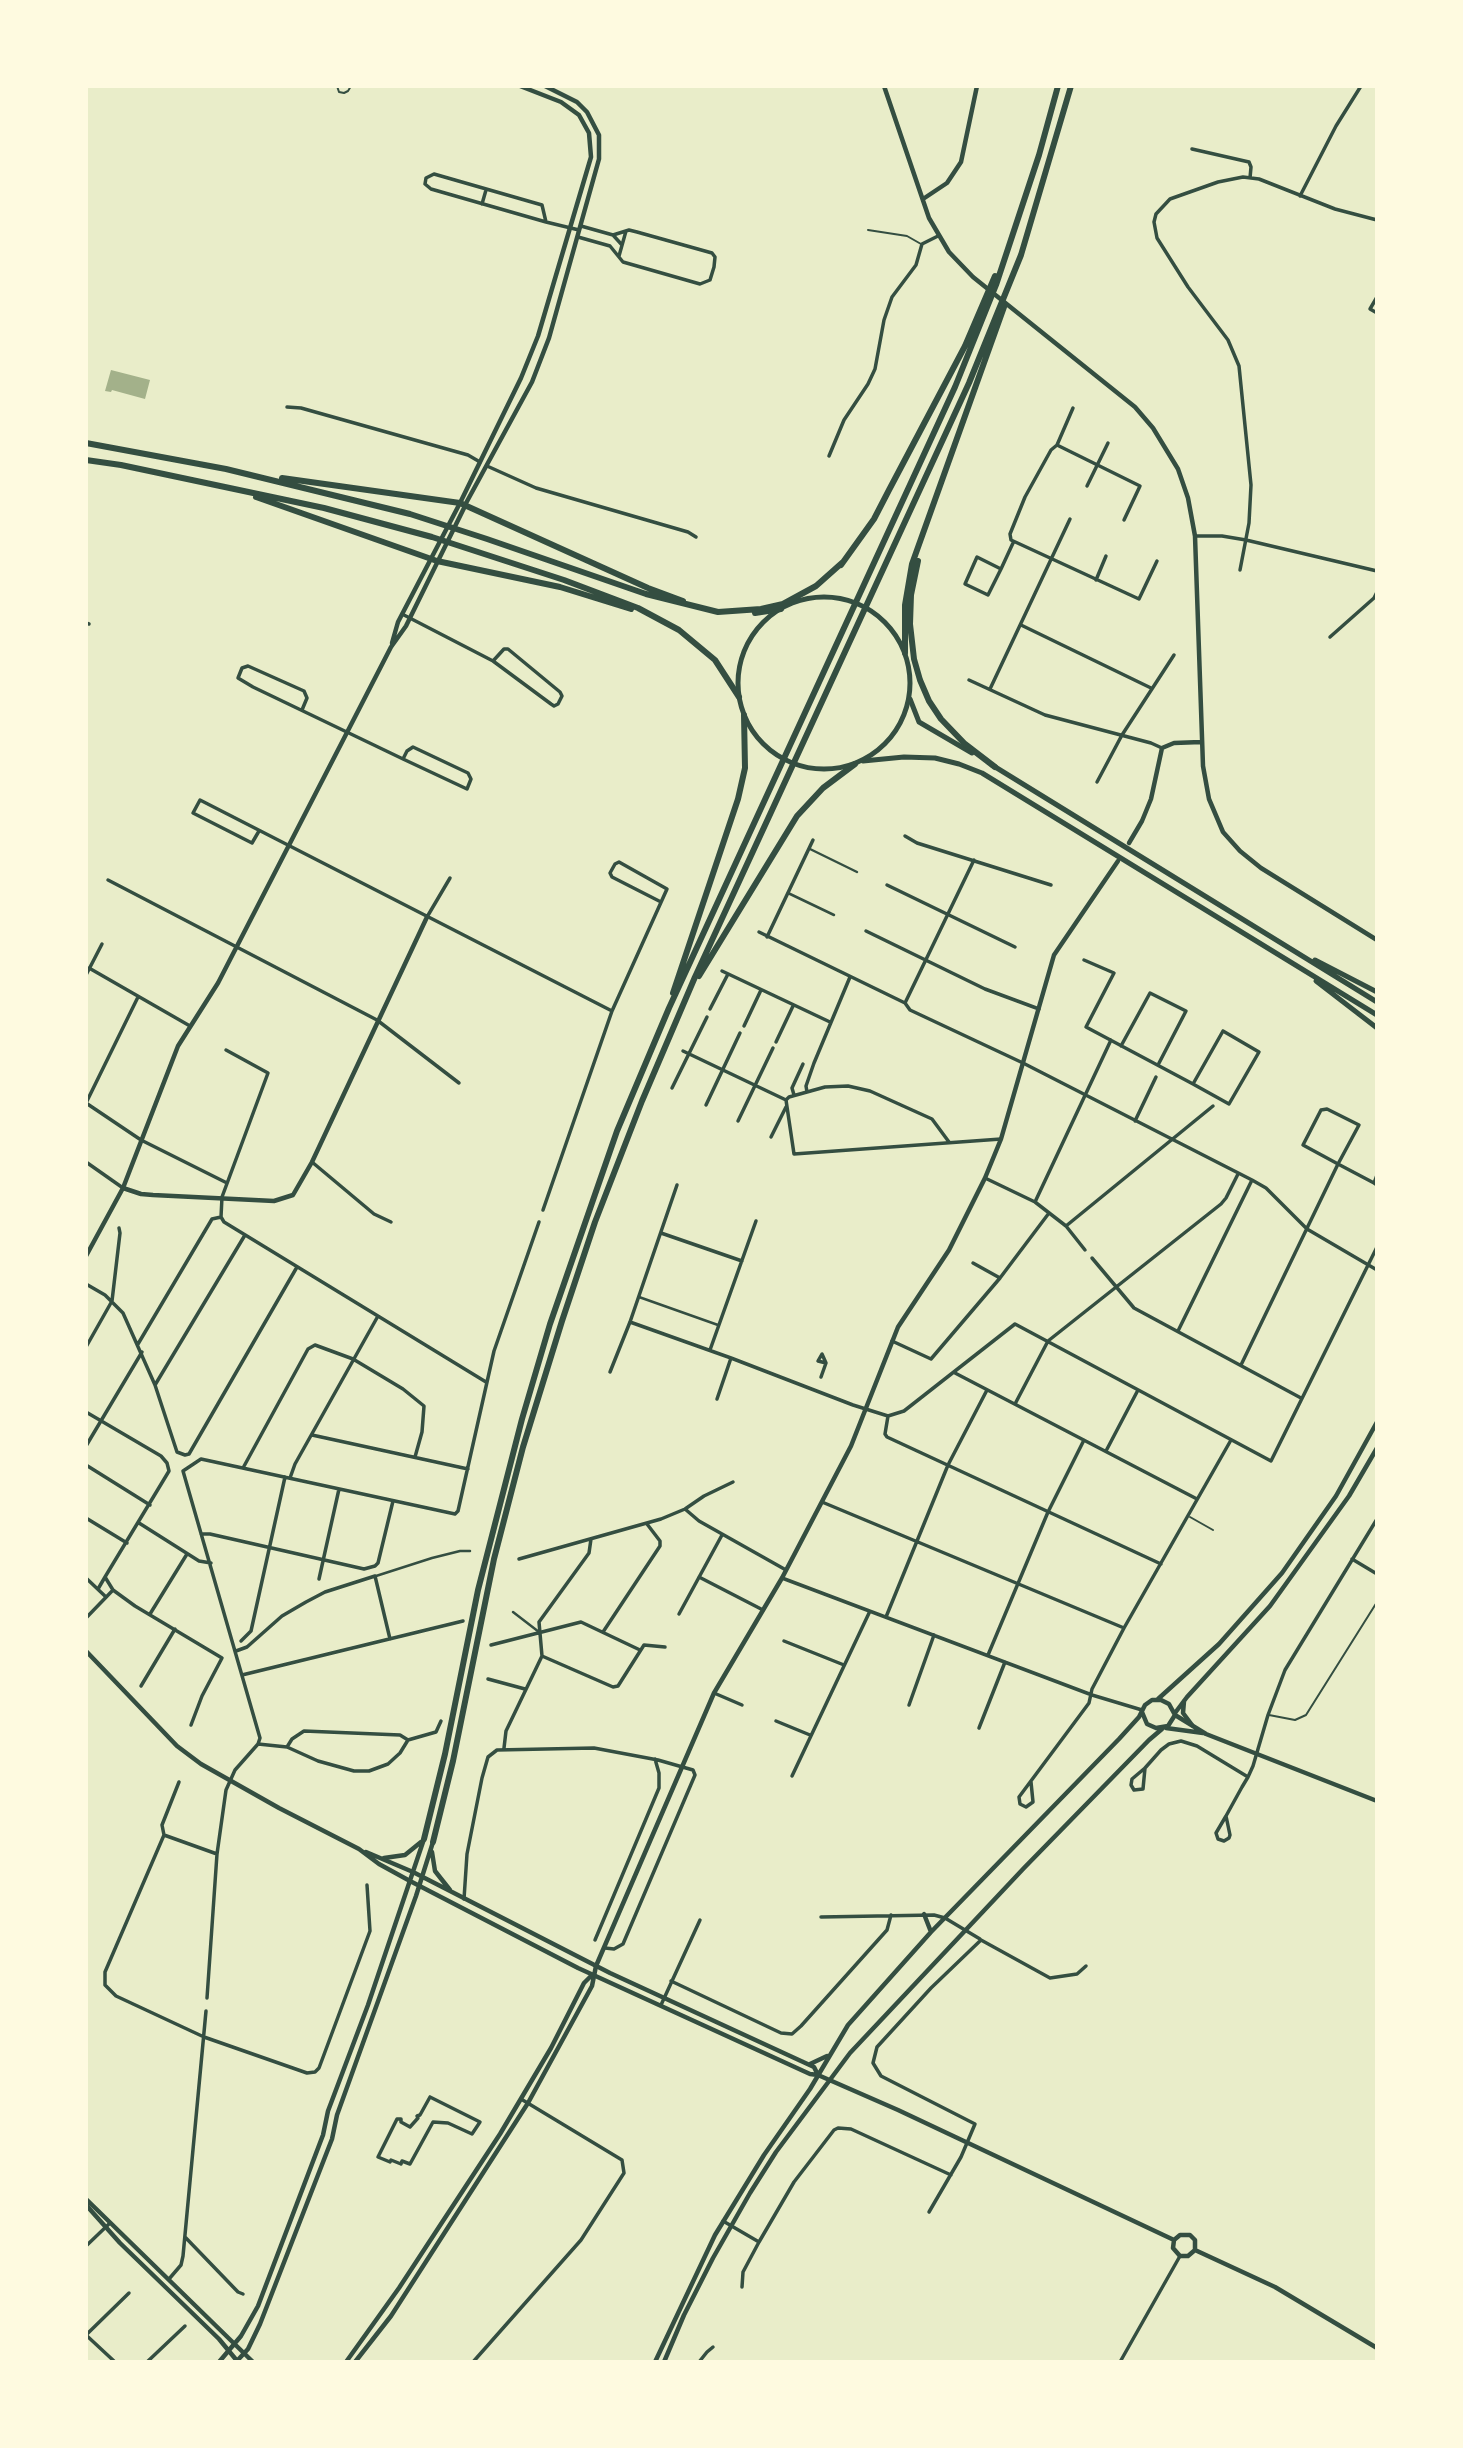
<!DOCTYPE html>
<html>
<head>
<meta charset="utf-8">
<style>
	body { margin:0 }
	#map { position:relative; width:1463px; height:2448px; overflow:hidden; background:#e9edc9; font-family:"Asap Condensed",sans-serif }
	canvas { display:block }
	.frame { position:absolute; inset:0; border:88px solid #fefae0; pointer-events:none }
</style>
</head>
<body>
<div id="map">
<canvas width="1463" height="2448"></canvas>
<div class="frame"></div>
</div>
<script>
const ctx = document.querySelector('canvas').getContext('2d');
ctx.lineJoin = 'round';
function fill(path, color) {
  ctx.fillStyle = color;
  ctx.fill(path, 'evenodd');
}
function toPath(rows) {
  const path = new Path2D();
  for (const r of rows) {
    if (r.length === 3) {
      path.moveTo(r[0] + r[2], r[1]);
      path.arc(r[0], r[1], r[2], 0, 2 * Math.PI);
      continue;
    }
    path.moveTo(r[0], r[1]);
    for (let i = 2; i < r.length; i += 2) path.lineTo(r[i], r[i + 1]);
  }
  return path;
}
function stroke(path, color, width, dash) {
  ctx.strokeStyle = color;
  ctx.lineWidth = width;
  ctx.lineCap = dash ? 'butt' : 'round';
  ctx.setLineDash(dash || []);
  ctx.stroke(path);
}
const water = toPath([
	[111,370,150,380,145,399,112,390,111,392,105,391]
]);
const service = toPath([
	[337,86,339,92,344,93,348,91,351,86],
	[868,230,907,236,921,244],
	[1190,1517,1213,1530],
	[1269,1715,1295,1720,1306,1715,1377,1602]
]);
const pedestrian = toPath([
	[810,849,857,872],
	[788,893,834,915],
	[639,1297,718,1325],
	[376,1576,432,1558,460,1551,470,1551],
	[513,1612,539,1632]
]);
const minor = toPath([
	[1192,149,1249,162,1251,167,1250,178],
	[1300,196,1336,126,1361,86],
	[482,204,486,190],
	[546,222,542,205,535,203,434,174,426,178,425,184,431,189,546,222,579,230],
	[613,235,622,245],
	[578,237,610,246,623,262,700,284,710,280,714,267,715,257,712,253,637,232,629,230,613,235,581,226],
	[619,256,626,231],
	[1377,297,1370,309,1377,313],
	[287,407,301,408,468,455,480,462],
	[1073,408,1057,445,1051,450,1025,497,1010,534,1011,540,1139,599,1157,561],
	[1057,445,1140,486,1124,520],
	[829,456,844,420,868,384,875,369,884,320,892,297,916,265,922,244,938,236],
	[487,466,536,488,688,532,696,537],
	[1087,486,1108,443],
	[1195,536,1222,536,1246,540,1377,571],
	[1001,569,977,557,965,584,988,595,1001,569,1013,543],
	[1240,570,1249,523,1251,485,1239,366,1228,340,1188,287,1157,238,1154,222,1156,214,1170,199,1218,182,1243,177,1259,179,1335,209,1377,220],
	[1096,580,1106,556],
	[402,614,493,661,551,704,554,706,558,704,562,696,560,692,508,649,504,649,493,661],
	[86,623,89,624],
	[1021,625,1151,688],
	[1330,637,1374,598,1377,592],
	[969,680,1045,715,1151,743,1162,748],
	[990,689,1070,519],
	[302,710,307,698,304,691,248,666,242,668,238,678,253,687,403,759,407,751,413,747,468,773,471,779,467,789,403,759],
	[1097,782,1122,735,1174,655],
	[259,831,252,843,193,813,200,800,612,1011],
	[905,836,917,843,1051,885],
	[108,880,377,1020,459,1083],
	[887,885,1015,947],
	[427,917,450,878],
	[866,931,985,989,1039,1009],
	[759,932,905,1003,910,1010,1023,1063,1252,1180,1266,1188,1307,1229,1377,1270],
	[767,937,813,840],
	[1084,960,1114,973,1086,1027,1193,1084],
	[89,968,190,1026],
	[722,971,830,1022],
	[86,975,102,944],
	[905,1003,974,860],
	[710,1009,728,974],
	[744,1026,761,990],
	[1223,1031,1259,1052,1229,1104,1193,1084,1223,1031],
	[776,1042,793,1006],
	[1121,1046,1150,993,1186,1011,1158,1065],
	[226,1050,268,1073,222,1197,221,1217,224,1222,486,1382],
	[683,1051,786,1100,789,1097,825,1087,848,1086,870,1091,932,1119,949,1142],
	[672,1088,707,1017],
	[807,1092,806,1086,814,1063,850,977],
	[794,1095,792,1088,803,1064],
	[786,1100,794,1154,1001,1139],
	[86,1103,141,1140,227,1183],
	[86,1103,138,997],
	[706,1105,740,1033],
	[738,1121,773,1048],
	[1135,1121,1156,1077],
	[771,1137,786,1107],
	[86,1162,123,1188],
	[312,1162,374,1214,391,1222],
	[1377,1175,1374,1183,1377,1185],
	[985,1178,1035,1202,1066,1226,1085,1250],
	[1035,1202,1111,1040],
	[543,1210,612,1011,667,889,619,862,615,864,610,873,612,877,661,902],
	[1066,1226,1213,1106],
	[661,1233,742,1261],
	[1092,1258,1134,1308,1301,1398],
	[973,1263,1000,1278],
	[86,1284,105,1295,123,1313,155,1385,177,1452,185,1455,189,1454,297,1267],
	[630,1322,731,1358,853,1405,888,1416,904,1411,1015,1324,1271,1461,1377,1247],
	[1178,1331,1252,1180],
	[892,1341,931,1359,1000,1278,1049,1213],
	[138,1344,212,1219,221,1217],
	[86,1347,112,1301,120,1233,119,1228],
	[710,1350,756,1221],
	[1241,1365,1338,1164,1359,1125,1327,1109,1321,1110,1303,1145,1338,1164,1374,1183],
	[610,1372,630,1322,677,1185],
	[955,1373,1197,1499],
	[821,1377,826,1363,822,1354,818,1361,826,1363],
	[155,1385,245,1235],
	[717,1399,731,1358],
	[1015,1404,1048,1341,1221,1204,1226,1198,1238,1174],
	[86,1412,161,1456,167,1463,169,1471,166,1476,105,1577,113,1590,135,1606,222,1658,202,1696,191,1725],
	[888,1416,885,1434,887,1437,1161,1564],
	[312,1435,468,1469],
	[86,1446,142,1352],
	[1106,1451,1138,1390],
	[86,1465,150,1505],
	[243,1468,308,1349,315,1345,353,1359,403,1389,424,1406,422,1432,415,1457],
	[290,1478,295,1464,378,1316],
	[822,1502,1124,1628],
	[685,1509,699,1521,786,1570],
	[86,1518,127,1543],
	[139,1523,199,1561,211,1563],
	[201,1534,210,1534,364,1569,375,1566,378,1563,393,1501],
	[519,1559,661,1519,685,1509,704,1496,733,1482],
	[1352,1559,1377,1574],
	[699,1577,763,1610],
	[86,1578,106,1597],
	[782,1578,1092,1695,1142,1710],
	[319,1579,339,1489],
	[98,1589,105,1577],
	[150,1614,187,1554],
	[679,1614,722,1535],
	[886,1617,948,1465,987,1390],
	[86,1618,113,1590],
	[603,1632,660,1546,660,1541,647,1524],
	[241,1641,251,1631,285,1477],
	[784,1641,844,1665],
	[491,1645,581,1622,640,1650],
	[236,1651,247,1647,282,1616,306,1602,325,1592,375,1576,390,1639],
	[988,1655,1048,1512,1084,1440],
	[542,1656,613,1687,618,1686,644,1645,665,1647],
	[242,1675,463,1621],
	[488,1679,525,1689],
	[141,1686,175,1629],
	[714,1693,742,1705],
	[909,1705,934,1635],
	[776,1721,810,1735],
	[979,1728,1005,1662],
	[258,1744,287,1747,318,1761,354,1771,369,1771,388,1764,400,1753,408,1740,436,1732,441,1721],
	[287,1747,292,1739,304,1731,400,1735,408,1740],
	[504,1748,506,1731,542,1656,539,1622,589,1553,591,1539],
	[1145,1768,1132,1779,1131,1785,1134,1790,1143,1789,1145,1768,1161,1750,1169,1744,1181,1741,1197,1746,1248,1777],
	[792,1776,870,1611],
	[179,1782,162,1825,164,1835,105,1972,105,1985,116,1996,204,2037,307,2073,315,2072,319,2068,370,1931,367,1885],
	[1031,1782,1033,1802,1026,1807,1020,1804,1019,1797,1089,1703,1092,1689,1124,1628,1231,1440],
	[1226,1816,1230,1835,1229,1838,1224,1841,1218,1839,1216,1833,1226,1816,1242,1787,1248,1777,1253,1766,1268,1715,1285,1670,1377,1519],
	[164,1835,217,1854],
	[464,1899,467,1854,482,1778,488,1757,497,1750,594,1748,658,1760,693,1770,695,1775,623,1944,614,1949,605,1948],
	[821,1917,934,1915,945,1918,980,1939],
	[595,1940,659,1788,659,1773,655,1759],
	[671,1981,781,2033,792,2034,801,2026,887,1930,891,1915],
	[207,1998,217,1854,226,1790,235,1770,258,1744,260,1738,183,1471,201,1459,455,1514,458,1511,494,1351,539,1222],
	[661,2005,700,1920],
	[430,2097,480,2122,472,2134,448,2123,433,2122,410,2164,402,2161,401,2164,391,2160,390,2162,378,2157,397,2119,401,2119,401,2122,410,2127,418,2118,417,2116,420,2115,430,2097],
	[929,2212,961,2157,975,2124,881,2076,873,2063,877,2047,931,1988,981,1940,1050,1978,1077,1974,1086,1966],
	[723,2221,759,2242],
	[185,2237,238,2292,243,2294],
	[86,2246,110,2223],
	[169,2279,181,2265,183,2256,206,2011],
	[742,2287,743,2272,759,2242,794,2182,834,2130,838,2128,851,2129,951,2175],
	[86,2335,129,2293],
	[86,2335,115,2362],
	[147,2362,185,2326],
	[473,2362,581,2240,624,2173,622,2160,521,2099],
	[699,2362,707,2352,713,2347],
	[1120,2362,1180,2256]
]);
const tertiary = toPath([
	[884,86,929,218,949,252,973,277,1135,407,1153,428,1178,469,1188,498,1195,536,1203,766,1209,799,1223,832,1240,851,1261,868,1377,940],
	[923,199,947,183,961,162,977,86],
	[460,503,521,378,538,336,591,157,589,133,579,115,561,102,520,86],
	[465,505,532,382,549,338,599,159,599,135,587,112,577,102,545,86],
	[1129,843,1142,821,1151,799,1162,748,1174,743,1201,742],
	[123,1188,141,1194,153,1195,274,1201,293,1195,312,1162,427,917],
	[86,1651,177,1746,201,1764,279,1808,359,1849,379,1864,410,1881],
	[1175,1715,1206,1734,1377,1801],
	[1166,1728,1203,1733],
	[366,1852,413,1872],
	[346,2362,399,2288,500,2134,551,2048,584,1983,592,1975],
	[355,2362,391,2316,528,2103,592,1986,596,1966,714,1693,782,1578,851,1446,898,1327,949,1250,985,1178,1001,1139,1054,955,1118,861]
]);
const secondary = toPath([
	[392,643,398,622,460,503],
	[86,1256,123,1188,178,1046,218,983,391,647,406,626,465,506],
	[1158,1699,1219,1644,1282,1573,1336,1496,1377,1422],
	[1184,1701,1183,1713,1192,1725],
	[1175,1713,1187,1697,1270,1606,1349,1496,1377,1448],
	[432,1852,435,1871,450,1890],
	[384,1858,405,1855,421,1842],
	[413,1872,610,1973,814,2067,818,2075],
	[410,1881,578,1968,810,2074,818,2075,898,2110,1174,2240],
	[924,1914,931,1932],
	[810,2064,827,2056],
	[86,2199,253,2362],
	[86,2205,120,2243,219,2339,238,2362],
	[1174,2240,1173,2248,1180,2256,1188,2256,1195,2250],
	[1174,2240,1180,2235,1190,2235,1195,2240,1195,2250],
	[1195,2250,1275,2287,1377,2348],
	[219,2362,241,2336,258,2306,323,2135,328,2111,368,2005,424,1839],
	[236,2362,248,2349,260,2324,332,2139,337,2115,416,1896,433,1842],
	[655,2362,715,2235,764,2155,810,2089,848,2025,931,1932,1119,1739,1139,1717,1145,1705,1152,1700,1161,1700,1169,1704,1175,1715,1168,1726,1156,1728,1147,1724,1142,1712],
	[664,2362,684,2315,713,2258,750,2193,776,2152,850,2053,1024,1868,1149,1740,1162,1729]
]);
const primary = toPath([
	[910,699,919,722,972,753],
	[863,761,904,757,935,758,959,764,982,773,1377,1015],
	[992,765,1377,1002],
	[1315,960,1377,992],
	[1316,981,1377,1028]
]);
const trunk = toPath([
	[824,683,86]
]);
const motorway = toPath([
	[86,443,226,469,410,514,487,539,646,594,718,612,761,609,783,604,816,586,843,562],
	[86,460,121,465,324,508,432,537,564,580,638,608,679,630,715,660,739,697],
	[282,478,460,503,648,588,683,601],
	[256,497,437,561,560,587,631,609],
	[918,561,911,595,910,624,914,659,920,680,929,701,941,719,965,744,995,767],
	[841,565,874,519,889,490,965,346,995,276],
	[755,613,781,609],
	[905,653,905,605,912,564,1004,307],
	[699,976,797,816,823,788,855,764],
	[673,993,738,799,745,768,744,715],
	[424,1839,445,1754,478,1590,522,1419,550,1324,617,1131,669,1008,955,387,996,285,1039,155,1058,86],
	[433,1842,453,1761,494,1559,523,1447,562,1321,595,1222,642,1101,695,977,969,383,1021,255,1071,86]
]);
fill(water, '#a3b18a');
stroke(service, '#344e41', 2);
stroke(pedestrian, '#344e41', 2.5);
stroke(minor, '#344e41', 3.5);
stroke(tertiary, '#344e41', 4.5);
stroke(secondary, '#344e41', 4.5);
stroke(primary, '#344e41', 5);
stroke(trunk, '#344e41', 5);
stroke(motorway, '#344e41', 6);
</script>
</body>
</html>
